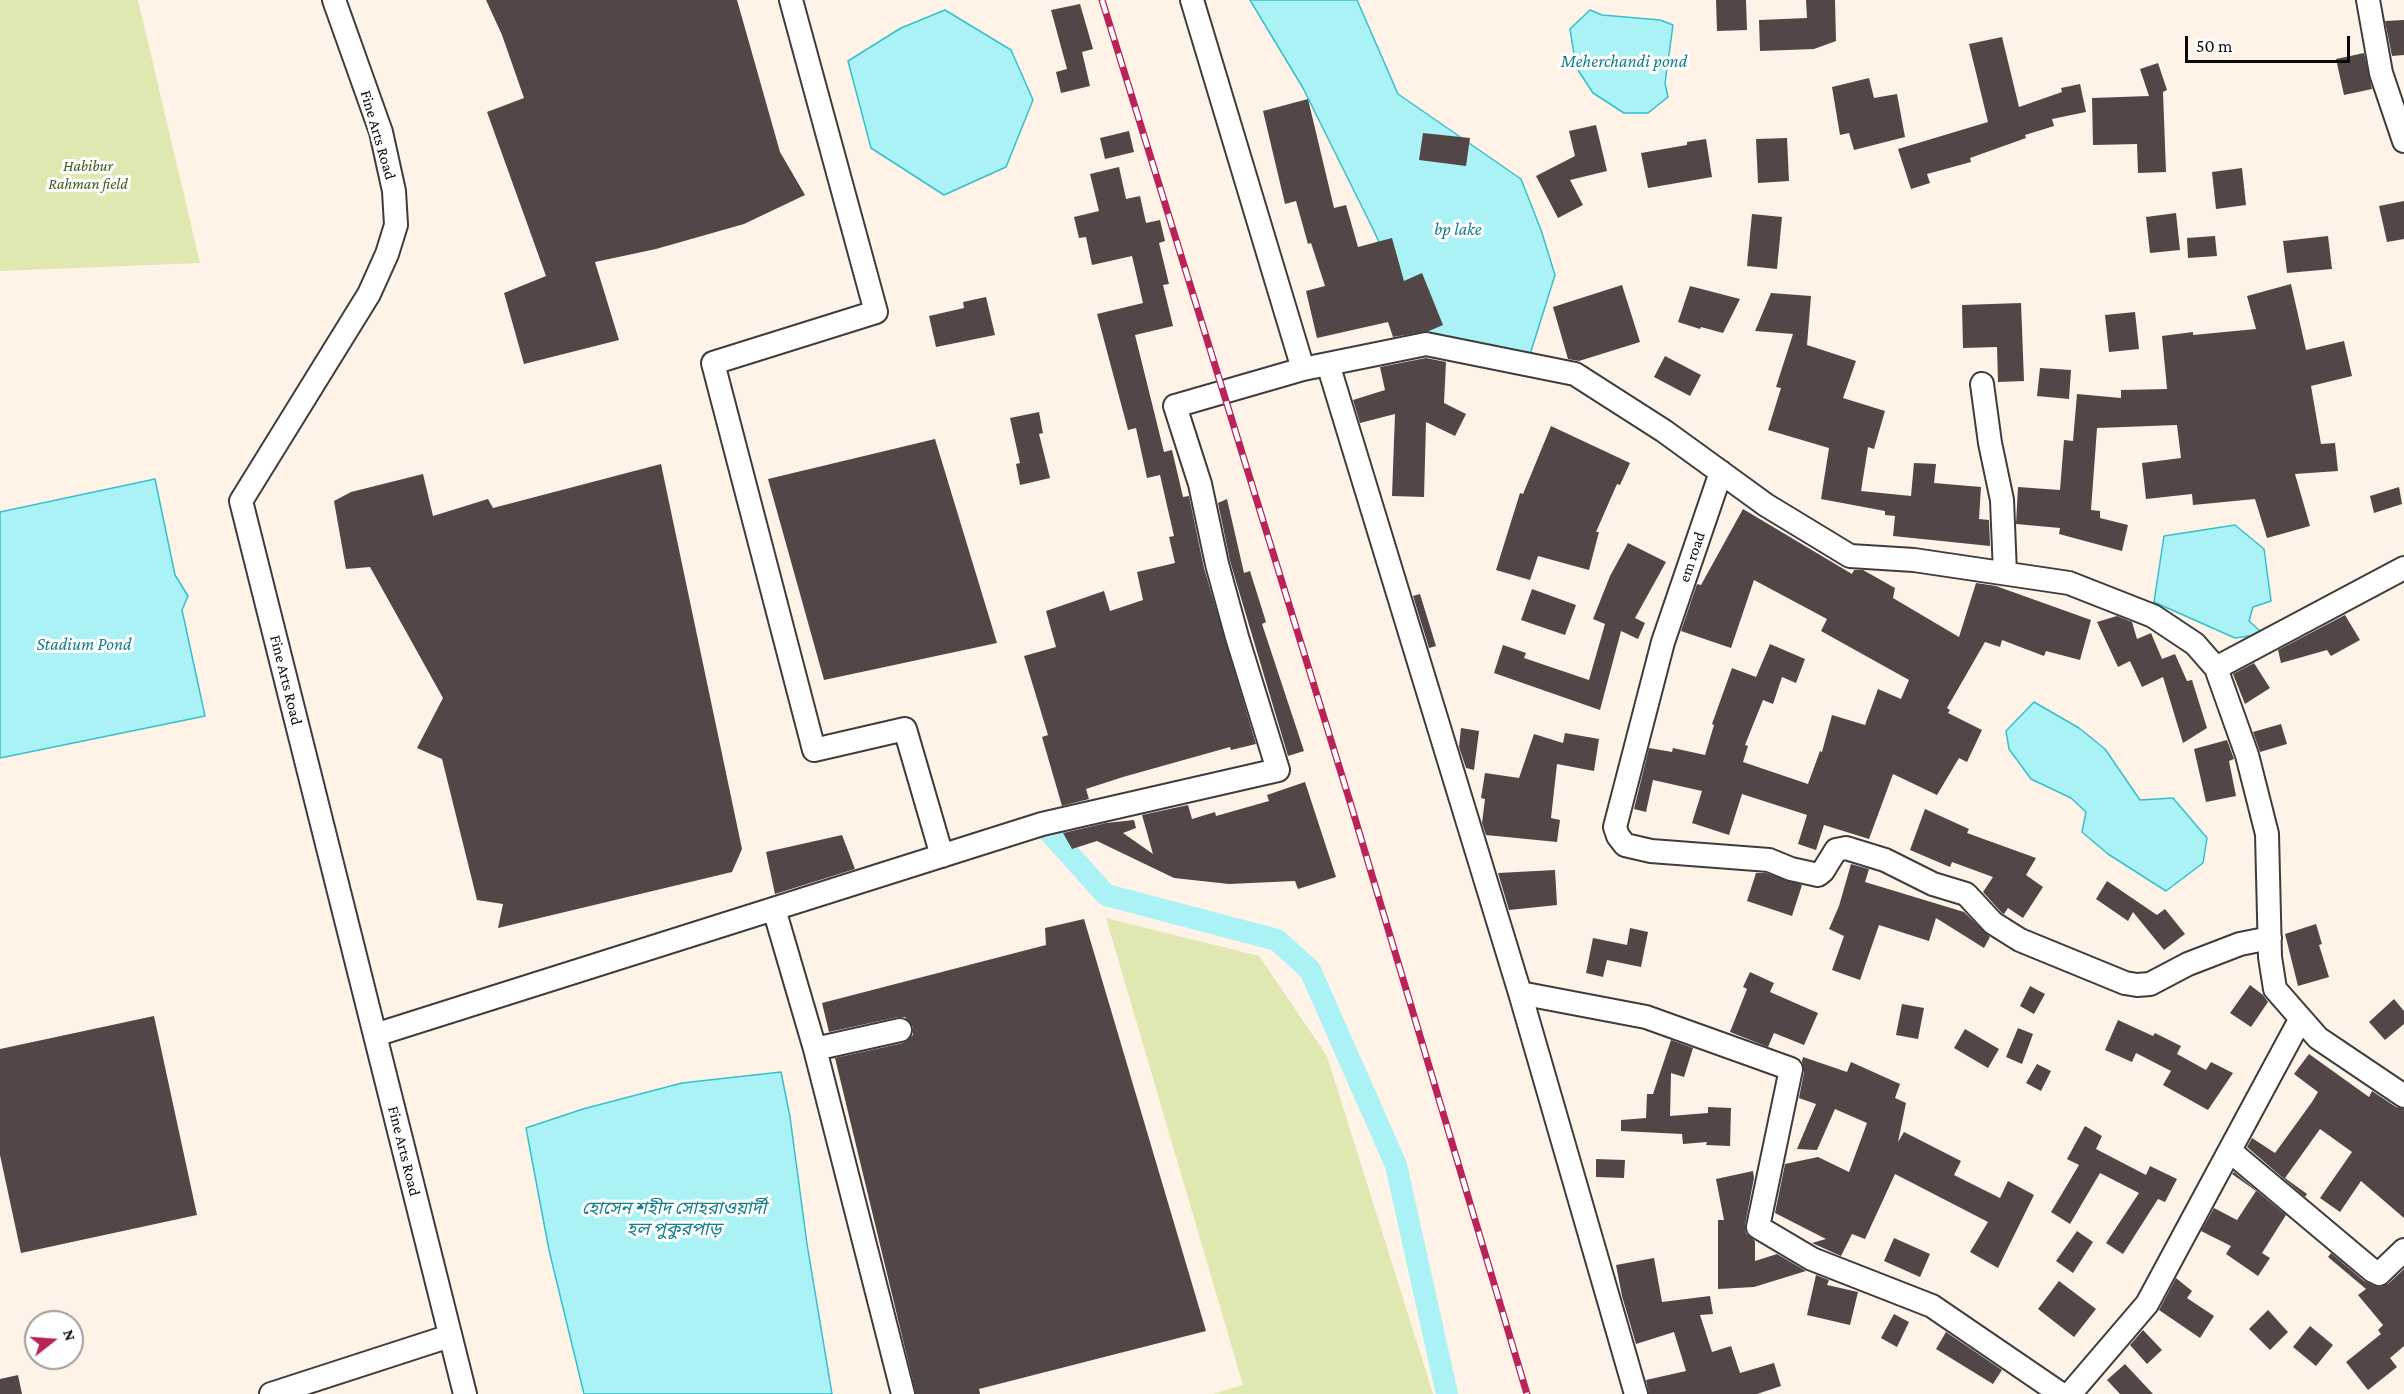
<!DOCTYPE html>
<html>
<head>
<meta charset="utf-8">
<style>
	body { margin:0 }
	#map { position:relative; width:2404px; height:1394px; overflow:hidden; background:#fff2e6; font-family:"Crimson Pro",serif }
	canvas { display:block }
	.north { position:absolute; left:24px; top:1310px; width:60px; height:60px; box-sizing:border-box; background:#fff; border:2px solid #9d9d9d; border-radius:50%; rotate:73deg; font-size:16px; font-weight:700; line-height:24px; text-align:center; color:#0a0a0a }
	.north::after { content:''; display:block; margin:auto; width:21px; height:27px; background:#b9225a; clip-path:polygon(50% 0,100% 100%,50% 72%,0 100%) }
	.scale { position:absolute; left:2185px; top:36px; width:165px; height:27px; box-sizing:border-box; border:3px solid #0a0a0a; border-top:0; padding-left:8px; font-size:18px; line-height:21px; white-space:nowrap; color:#0a0a0a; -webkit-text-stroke:4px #fff; paint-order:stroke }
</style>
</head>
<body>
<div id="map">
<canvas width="2404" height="1394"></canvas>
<div class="north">N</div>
<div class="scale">50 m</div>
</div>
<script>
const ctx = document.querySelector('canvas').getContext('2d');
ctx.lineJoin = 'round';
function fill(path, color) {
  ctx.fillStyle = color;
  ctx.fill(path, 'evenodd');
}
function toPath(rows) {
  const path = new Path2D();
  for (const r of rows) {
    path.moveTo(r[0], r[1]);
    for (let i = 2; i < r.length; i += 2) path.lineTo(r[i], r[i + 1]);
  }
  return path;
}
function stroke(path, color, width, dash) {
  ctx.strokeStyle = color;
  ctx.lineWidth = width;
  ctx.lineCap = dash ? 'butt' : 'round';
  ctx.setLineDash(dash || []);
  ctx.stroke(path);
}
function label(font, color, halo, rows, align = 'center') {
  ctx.font = font + ' "Crimson Pro","Noto Sans Bengali",serif';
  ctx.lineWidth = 6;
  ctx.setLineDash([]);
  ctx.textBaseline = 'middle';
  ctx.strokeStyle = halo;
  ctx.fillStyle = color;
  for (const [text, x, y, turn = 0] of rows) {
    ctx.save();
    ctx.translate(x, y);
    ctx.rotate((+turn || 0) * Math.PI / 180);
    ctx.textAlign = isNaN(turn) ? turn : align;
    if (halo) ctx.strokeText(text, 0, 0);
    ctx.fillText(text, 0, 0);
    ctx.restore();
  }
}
const green = toPath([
	[0,0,138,0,200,263,0,271],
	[1106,918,1259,956,1327,1056,1433,1394,1213,1394,1243,1385]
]);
const water = toPath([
	[1250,0,1357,0,1398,94,1521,179,1541,230,1555,275,1527,364,1426,344,1373,229,1303,88,1250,0],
	[945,10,1011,50,1033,100,1006,167,944,195,871,148,848,61,901,28,945,10],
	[1590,10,1602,15,1660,20,1673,25,1665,83,1668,97,1648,113,1624,113,1593,93,1576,67,1570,29,1590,10],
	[155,479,175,575,188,596,182,610,205,716,0,758,0,512,155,479],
	[2235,525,2264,549,2271,601,2253,607,2249,621,2260,631,2256,635,2235,638,2154,602,2164,536,2235,525],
	[2034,702,2079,728,2105,749,2140,800,2173,798,2207,838,2203,863,2166,891,2108,854,2082,832,2086,812,2071,798,2031,779,2009,749,2006,731,2034,702],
	[781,1072,790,1117,807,1244,832,1394,584,1394,549,1250,526,1128,583,1109,682,1083,781,1072]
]);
const canal = toPath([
	[1042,824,1106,895,1277,940,1310,970,1396,1165,1447,1394]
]);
const building = toPath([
	[486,0,737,0,780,152,805,195,744,224,656,249,595,262,619,340,524,364,504,293,546,276,487,112,524,98,502,35],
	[1716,0,1746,0,1747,30,1717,31],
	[1806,0,1835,0,1836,41,1814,49,1760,51,1759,20,1807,18],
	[1080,4,1093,49,1082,52,1090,86,1061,93,1056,72,1067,69,1051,10],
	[2404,20,2404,55,2392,56,2385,21],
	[2002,37,2019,107,2062,92,2061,88,2080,84,2086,112,2052,119,2054,126,2025,135,2026,138,1970,158,1971,162,1927,174,1930,183,1911,189,1898,149,1988,122,1969,44],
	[2364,53,2372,89,2344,95,2336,59],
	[2158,63,2167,90,2163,92,2166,172,2138,173,2137,144,2093,145,2092,98,2149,96,2140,69],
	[1869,78,1874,98,1897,94,1905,137,1854,150,1849,133,1840,135,1832,87],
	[1308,99,1334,208,1346,205,1358,247,1392,238,1404,281,1422,273,1443,325,1429,331,1393,337,1388,322,1317,338,1306,291,1325,286,1311,243,1308,244,1296,201,1285,204,1263,111],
	[1596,125,1607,171,1570,180,1583,205,1558,218,1536,176,1575,156,1569,131],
	[1129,131,1134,152,1105,159,1100,138],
	[1423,133,1470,138,1466,166,1419,160],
	[1787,138,1789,181,1758,183,1756,139],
	[1706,139,1712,177,1648,188,1641,153,1687,145,1687,142],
	[1119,167,1126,199,1140,196,1146,223,1160,220,1165,241,1159,243,1169,284,1163,285,1173,326,1135,335,1164,452,1172,450,1183,497,1189,496,1204,568,1256,744,1231,750,1230,747,1123,777,1086,789,1089,799,1062,806,1042,737,1048,735,1024,656,1056,647,1046,611,1104,591,1110,611,1143,600,1137,572,1175,563,1169,537,1174,536,1160,475,1147,478,1136,428,1128,430,1097,314,1143,303,1132,256,1092,265,1086,237,1079,238,1074,217,1099,211,1090,174],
	[2242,168,2246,205,2216,209,2212,172],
	[2404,201,2404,239,2387,242,2379,206],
	[2176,213,2180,250,2150,253,2146,217],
	[1752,214,1782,217,1777,269,1747,266],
	[2215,236,2217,256,2188,258,2187,238],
	[2328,236,2332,269,2287,273,2283,241],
	[2291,284,2306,350,2344,341,2352,376,2311,386,2321,444,2335,443,2338,471,2295,474,2310,526,2267,538,2255,499,2193,505,2192,494,2146,499,2142,463,2181,458,2177,425,2097,428,2091,510,2100,511,2100,518,2128,525,2122,551,2059,534,2060,528,2016,524,2018,487,2060,490,2064,440,2073,441,2077,394,2121,398,2121,390,2167,389,2162,336,2193,332,2193,335,2256,329,2247,296],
	[1622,285,1640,342,1579,361,1568,359,1553,307],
	[1690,286,1740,299,1723,333,1701,327,1700,329,1678,322],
	[1771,293,1811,296,1807,345,1856,361,1843,398,1885,411,1874,449,1868,447,1861,491,1911,496,1914,463,1936,464,1934,483,1981,487,1979,519,1989,520,1990,546,1893,536,1895,516,1885,515,1885,511,1821,499,1829,448,1768,430,1781,388,1776,387,1793,334,1755,331],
	[986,297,995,335,936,347,929,316,964,308,963,302],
	[2021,303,2024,381,1998,382,1997,347,1963,348,1962,305],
	[2135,312,2139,349,2109,352,2105,315],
	[1665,356,1701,375,1690,396,1654,377],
	[1426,358,1446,362,1444,403,1466,414,1455,436,1426,422,1424,497,1392,496,1395,414,1360,423,1353,400,1385,390,1380,367],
	[2040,368,2071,370,2069,399,2037,396],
	[1039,412,1043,433,1039,434,1050,478,1020,485,1016,464,1020,463,1010,418],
	[1551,426,1630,463,1620,485,1617,484,1596,532,1599,532,1589,570,1538,556,1530,580,1496,570,1520,493,1523,494],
	[935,439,997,643,824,680,768,479],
	[661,464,742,849,732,872,498,928,503,904,477,900,442,759,417,748,443,698,370,567,346,569,334,501,351,492,423,474,433,516,488,499,493,508],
	[2399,487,2402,504,2374,513,2370,496],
	[1227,499,1244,573,1250,571,1266,622,1262,624,1304,751,1288,756,1230,561,1218,503],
	[1743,509,1852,574,1854,570,1863,570,1895,588,1893,598,1959,637,1976,583,1996,586,2091,620,2080,660,2046,651,2044,656,2002,640,2000,647,1985,642,1947,708,1950,710,1948,713,1982,730,1967,762,1959,758,1937,795,1893,774,1869,839,1824,825,1816,850,1798,844,1807,815,1742,794,1729,835,1692,823,1702,791,1653,780,1646,812,1634,809,1649,748,1672,752,1673,748,1705,755,1714,725,1712,724,1732,668,1756,677,1770,644,1805,659,1796,683,1782,677,1773,704,1763,700,1745,745,1748,746,1743,762,1808,784,1820,751,1822,752,1832,715,1865,725,1878,689,1901,699,1909,680,1821,631,1827,619,1754,580,1731,648,1681,631,1697,584,1701,585],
	[1628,543,1666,562,1635,618,1645,623,1638,639,1621,631,1600,710,1494,673,1503,645,1526,653,1524,658,1589,680,1605,624,1593,619,1610,576],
	[1532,589,1576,605,1565,635,1521,620],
	[1420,594,1436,646,1429,648,1413,596],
	[2345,615,2360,640,2331,656,2327,650,2281,663,2278,650],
	[2117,616,2132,622,2137,639,2151,633,2162,659,2175,654,2187,681,2192,680,2207,728,2183,743,2163,677,2142,687,2130,661,2118,667,2097,622],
	[2254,663,2270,688,2245,704,2233,674],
	[2281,724,2287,744,2260,752,2253,732],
	[1461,728,1479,731,1474,770,1466,768,1459,747],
	[1565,733,1599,739,1594,771,1557,764,1551,818,1560,820,1557,842,1486,835,1482,823,1485,799,1481,798,1485,773,1519,778,1534,734,1563,743],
	[2227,740,2234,759,2229,761,2236,796,2206,802,2194,749],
	[1305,782,1336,877,1298,889,1295,881,1229,884,1174,878,1097,841,1072,849,1063,833,1106,823,1134,820,1136,828,1123,833,1153,854,1142,815,1188,805,1192,819,1215,812,1216,816,1269,801,1267,795],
	[1925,809,1969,829,1967,833,2036,858,2026,875,2043,887,2023,918,2008,908,2004,914,2002,913,1983,892,1993,877,1952,862,1950,867,1910,850],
	[842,835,855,869,775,894,766,852],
	[1851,864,1869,869,1865,882,1964,912,1990,937,1984,948,1936,918,1929,941,1879,925,1860,980,1832,970,1844,936,1829,929,1839,906],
	[1555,870,1557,905,1509,910,1498,873],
	[1756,873,1766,873,1802,885,1792,916,1747,901],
	[2107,881,2157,915,2165,909,2185,934,2164,950,2133,912,2128,921,2096,899],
	[1084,919,1206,1331,979,1389,980,1394,916,1394,835,1058,903,1043,913,1035,913,1027,905,1017,898,1017,829,1032,822,1003,1046,945,1045,928],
	[2316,924,2322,944,2319,945,2329,977,2298,986,2285,934],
	[1630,928,1648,932,1641,967,1607,960,1603,977,1586,973,1593,938,1627,945],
	[1750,972,1774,983,1770,992,1818,1013,1804,1045,1774,1033,1768,1047,1730,1032,1747,989,1743,987],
	[2250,985,2263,995,2268,1002,2251,1027,2230,1013],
	[2030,986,2045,994,2034,1014,2020,1006],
	[2394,999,2404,1011,2404,1024,2385,1040,2369,1022],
	[1902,1004,1924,1008,1918,1039,1896,1035],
	[154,1016,197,1215,21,1253,0,1155,0,1049],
	[2118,1020,2153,1036,2155,1033,2181,1046,2177,1054,2206,1070,2211,1062,2233,1073,2208,1110,2163,1085,2171,1071,2136,1053,2132,1062,2105,1050],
	[2018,1028,2033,1034,2022,1064,2006,1057],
	[1965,1029,1999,1049,1988,1068,1954,1048],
	[1671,1040,1693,1048,1684,1077,1671,1073,1670,1116,1708,1113,1708,1107,1731,1108,1730,1146,1706,1145,1707,1142,1683,1144,1682,1134,1621,1131,1621,1120,1646,1118,1647,1094,1653,1094],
	[2309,1054,2369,1097,2372,1091,2396,1107,2404,1109,2404,1218,2361,1181,2340,1212,2320,1198,2352,1152,2320,1129,2285,1178,2307,1194,2305,1197,2247,1147,2252,1138,2275,1153,2312,1102,2318,1092,2294,1074],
	[1803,1057,1847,1072,1851,1062,1900,1084,1895,1098,1906,1103,1898,1142,1904,1132,1961,1161,1954,1175,2000,1198,2008,1181,2034,1195,1998,1268,1970,1252,1988,1222,1895,1174,1865,1239,1852,1234,1841,1256,1812,1243,1826,1239,1775,1213,1785,1164,1818,1157,1849,1172,1867,1123,1835,1109,1817,1150,1797,1149,1816,1104,1799,1098,1804,1072,1802,1061],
	[2037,1064,2051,1071,2041,1091,2026,1083],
	[2085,1126,2102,1136,2096,1149,2146,1175,2150,1166,2177,1179,2165,1202,2158,1199,2123,1254,2106,1243,2139,1193,2100,1173,2070,1224,2051,1212,2079,1165,2067,1159],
	[1596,1159,1625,1160,1624,1178,1596,1177],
	[1753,1171,1754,1178,1745,1225,1746,1233,1755,1241,1755,1261,1777,1254,1806,1271,1754,1287,1718,1289,1718,1220,1724,1220,1716,1179],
	[2234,1172,2286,1215,2262,1253,2270,1258,2258,1276,2226,1254,2231,1246,2201,1231,2214,1208,2237,1220,2256,1191,2232,1174],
	[2077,1231,2093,1242,2073,1273,2056,1261],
	[1894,1238,1930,1254,1920,1277,1884,1261],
	[2331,1253,2364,1281,2374,1286,2380,1287,2388,1284,2404,1269,2404,1346,2390,1358,2397,1367,2368,1390,2346,1362,2381,1334,2378,1330,2383,1325,2358,1295,2366,1289,2328,1257],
	[1654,1258,1662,1302,1710,1296,1713,1314,1700,1315,1712,1352,1731,1346,1740,1373,1774,1363,1781,1386,1757,1394,1649,1394,1646,1380,1686,1371,1674,1332,1636,1344,1622,1296,1616,1265],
	[1816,1275,1829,1280,1827,1285,1858,1292,1850,1325,1807,1315],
	[2176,1278,2192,1291,2187,1298,2214,1316,2200,1338,2159,1310],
	[2059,1281,2096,1309,2074,1337,2038,1309],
	[2268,1310,2288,1332,2270,1350,2249,1329],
	[1894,1314,1909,1322,1897,1347,1881,1338],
	[2310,1326,2333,1345,2316,1366,2293,1347],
	[2143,1330,2162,1350,2147,1364,2130,1345],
	[1946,1332,2002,1370,1993,1384,1936,1349],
	[2125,1364,2153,1394,2120,1394,2107,1380],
	[18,1375,22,1394,0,1394,0,1379]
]);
const minor = toPath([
	[334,0,381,132,394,191,396,225,387,254,369,294,241,501,465,1394],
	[791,0,876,312,713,363,814,750,905,729,942,856],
	[1192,0,1303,369],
	[2368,0,2381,73,2404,141],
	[1328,364,1520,993,1636,1394],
	[1982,384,1990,443,2002,500,2005,573],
	[1721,472,1663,642,1615,827,1618,836,1625,845,1651,851,1769,860,1791,869,1818,875,1823,871,1836,850,1846,848,1885,860,1933,884,1966,894,1993,923,2020,940,2125,983,2137,985,2150,984,2188,964,2240,944,2270,938],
	[2216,668,2404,568],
	[774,909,815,1049,900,1030],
	[1520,993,1646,1017,1791,1069,1758,1227,1812,1259,1932,1306,2061,1394],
	[375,1035,1042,824,1278,770,1237,637,1217,564,1200,484,1175,406,1303,369,1426,344,1575,374,1664,431,1766,505,1850,556,1914,560,2069,583,2153,616,2195,644,2216,668,2247,755,2267,834,2270,957,2275,989,2318,1038,2404,1096],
	[815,1049,903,1394],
	[2230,1151,2373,1271,2379,1274,2404,1250],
	[271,1394,450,1336],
	[2070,1394,2147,1304,2300,1020]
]);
const rail = toPath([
	[1102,0,1351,805,1527,1394]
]);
const streetNames = [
	["Fine Arts Road",378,135,74],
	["em road",1692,557,-71],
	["Fine Arts Road",286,680,76],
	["Fine Arts Road",404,1151,76]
];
const parkNames = [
	["Habibur",88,166],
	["Rahman field",88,184]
];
const waterNames = [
	["Meherchandi pond",1624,61],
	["bp lake",1458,229],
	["Stadium Pond",84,644],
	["হোসেন শহীদ সোহরাওয়ার্দী",674,1208],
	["হল পুকুরপাড়",674,1229]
];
fill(green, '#dfe8b1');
fill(water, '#abf2f6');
stroke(water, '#32c1cd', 1.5);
stroke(canal, '#abf2f6', 22);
fill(building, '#524746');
stroke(minor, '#3d3d3d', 26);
stroke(minor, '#fff', 22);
stroke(rail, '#b9225a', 7);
stroke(rail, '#fff', 4.5, [14]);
label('16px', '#0a0a0a', '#fff', streetNames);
label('italic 16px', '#40601b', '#fff', parkNames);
label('italic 18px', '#147f8c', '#fff', waterNames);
</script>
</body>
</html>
